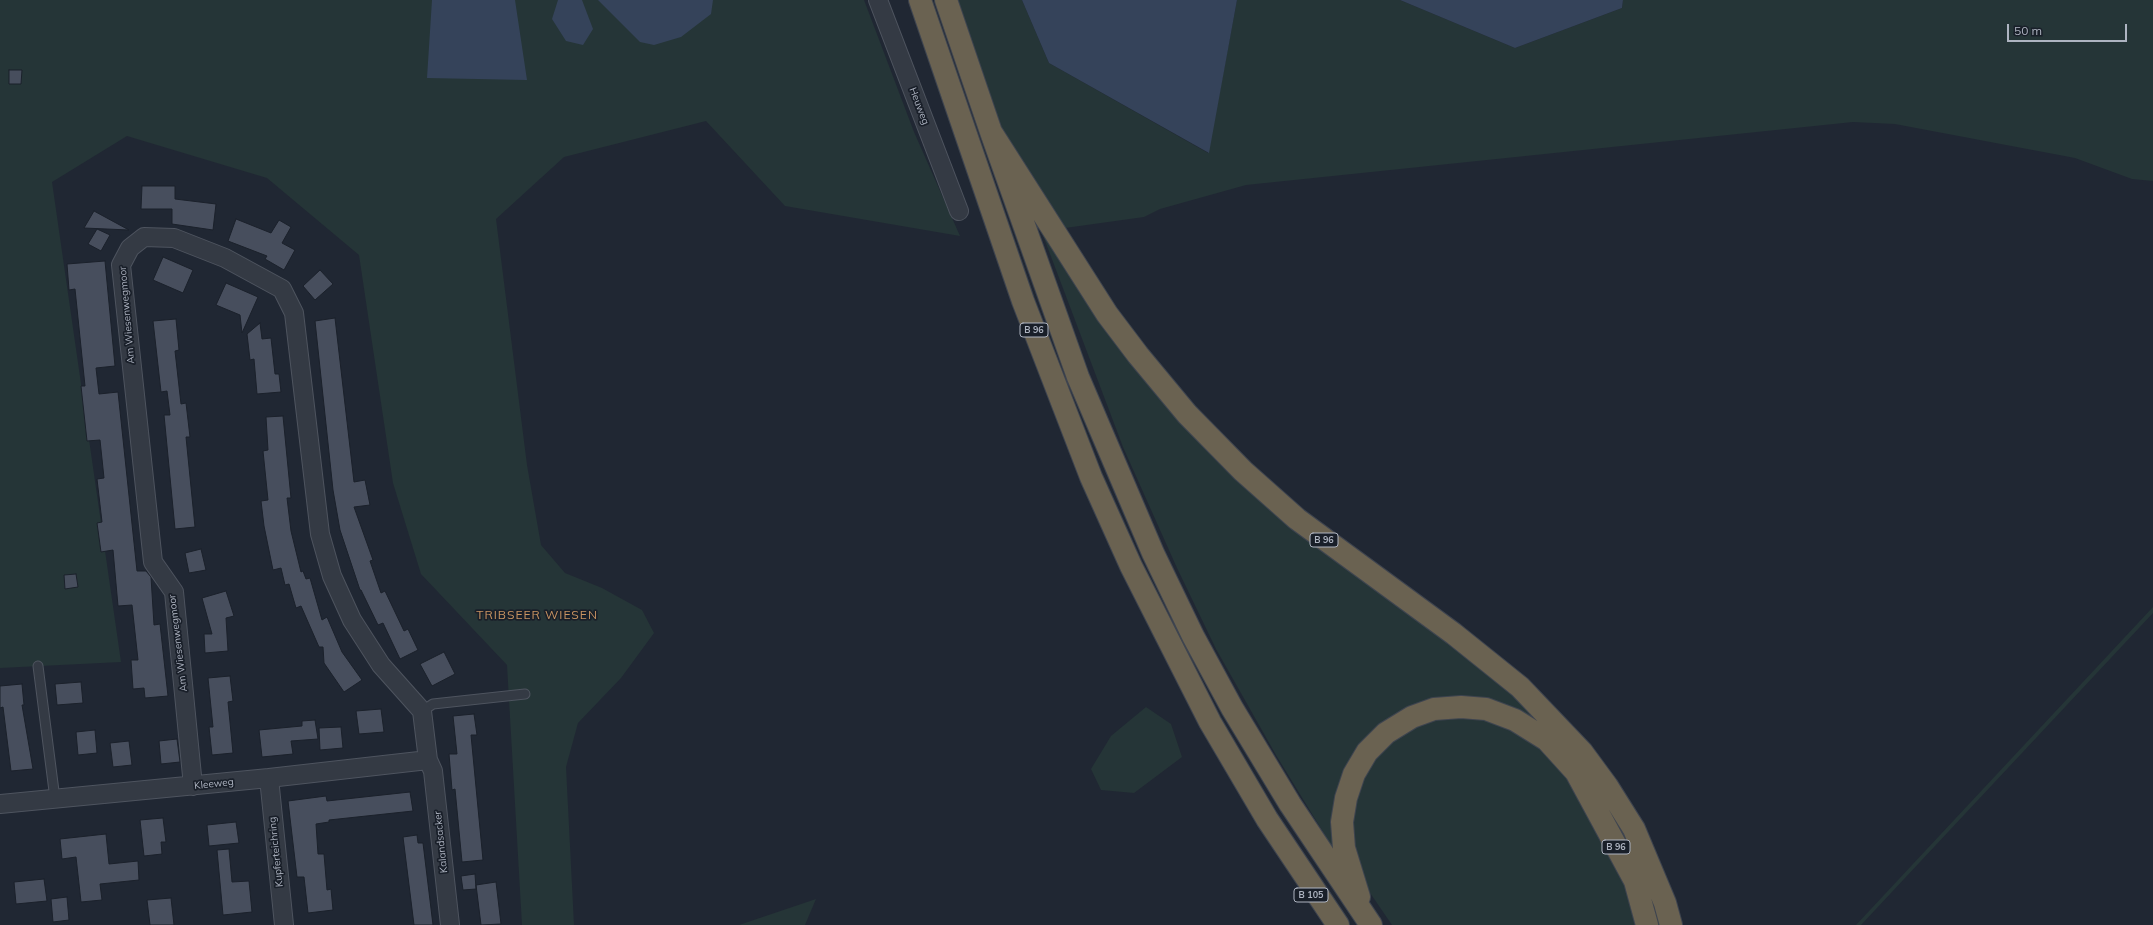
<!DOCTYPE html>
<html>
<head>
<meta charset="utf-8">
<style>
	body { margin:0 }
	#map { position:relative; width:2153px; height:925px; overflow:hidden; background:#202733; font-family:Mulish,sans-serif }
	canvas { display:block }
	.scale { position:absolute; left:2007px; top:24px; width:120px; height:18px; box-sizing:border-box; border:2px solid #aeb4c1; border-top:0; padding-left:5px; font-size:12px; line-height:14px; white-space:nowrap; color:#aeb4c1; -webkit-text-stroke:3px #191f29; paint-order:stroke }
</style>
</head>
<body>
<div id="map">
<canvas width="2153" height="925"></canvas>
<div class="scale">50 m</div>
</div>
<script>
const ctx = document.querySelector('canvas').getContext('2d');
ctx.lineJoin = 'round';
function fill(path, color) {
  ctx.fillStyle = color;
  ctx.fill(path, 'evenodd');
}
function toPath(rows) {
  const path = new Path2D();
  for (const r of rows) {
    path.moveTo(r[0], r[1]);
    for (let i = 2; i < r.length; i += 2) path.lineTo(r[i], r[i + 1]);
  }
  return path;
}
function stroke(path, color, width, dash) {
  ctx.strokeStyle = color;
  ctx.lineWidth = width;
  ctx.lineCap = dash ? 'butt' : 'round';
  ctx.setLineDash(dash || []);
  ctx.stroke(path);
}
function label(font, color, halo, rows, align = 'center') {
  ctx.font = font + ' Mulish,sans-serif';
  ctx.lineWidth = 3.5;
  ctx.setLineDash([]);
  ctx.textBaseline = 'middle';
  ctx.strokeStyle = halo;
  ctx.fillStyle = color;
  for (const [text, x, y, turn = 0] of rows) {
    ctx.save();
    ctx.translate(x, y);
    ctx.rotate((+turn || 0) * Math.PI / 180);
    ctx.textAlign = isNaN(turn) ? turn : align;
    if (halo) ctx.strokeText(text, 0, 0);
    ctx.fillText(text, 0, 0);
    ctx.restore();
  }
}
const green = toPath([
	[0,0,864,0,914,132,960,236,785,206,706,121,564,157,496,219,527,465,541,545,565,573,602,588,642,610,654,633,621,678,578,723,566,767,574,925,522,925,507,665,421,574,393,483,359,255,267,178,127,136,52,182,121,662,0,668],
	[946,0,1022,0,1049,63,1208,153,1237,0,1400,0,1515,48,1622,8,1623,0,2153,0,2153,181,2132,179,2075,158,1895,124,1853,122,1246,185,1160,209,1144,217,1065,228,991,132],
	[1033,209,1153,385,1515,693,1615,812,1664,925,1655,925,1635,865,1517,711,1390,720,1335,844,1331,845,1276,755,1216,649,1177,568,1123,447],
	[2153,607,2153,613,1861,925,1856,925],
	[1146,707,1171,724,1182,757,1134,793,1101,790,1091,769,1111,736],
	[1431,716,1506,721,1553,756,1596,815,1642,925,1392,925,1366,887,1355,863,1347,813,1379,745],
	[816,899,805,925,739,925]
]);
const water = toPath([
	[432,0,515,0,527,80,427,78],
	[558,0,582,0,593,29,583,45,566,41,552,19],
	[598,0,713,0,711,14,681,37,654,45,640,42],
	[1022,0,1237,0,1209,153,1049,63],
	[1400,0,1623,0,1622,8,1515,48]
]);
const building = toPath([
	[9,70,22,70,21,84,9,84,9,70],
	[142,186,175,186,175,199,216,204,213,230,172,224,172,209,141,209,142,186],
	[94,211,129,230,84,228,94,211],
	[236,219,271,233,279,220,291,227,282,243,295,250,284,270,265,259,267,256,228,241,236,219],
	[97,229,110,235,101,251,88,244,97,229],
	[163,257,193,270,183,293,153,280,163,257],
	[105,261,115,366,96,368,99,394,118,392,137,571,146,571,151,577,154,625,160,624,168,696,145,698,144,688,133,689,131,660,138,660,132,605,118,606,113,550,101,552,97,523,102,522,97,479,104,478,100,440,87,441,81,386,85,386,75,289,69,290,67,264,105,261],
	[320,270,333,284,315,300,303,286,320,270],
	[226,283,258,297,242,333,240,315,216,305,226,283],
	[335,318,354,482,365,480,370,505,354,507,373,560,370,561,381,593,385,591,404,631,408,629,418,650,400,659,383,623,378,625,361,590,360,590,340,530,333,490,315,321,335,318],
	[176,319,179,350,175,351,181,404,186,403,190,437,186,437,195,527,175,529,164,415,170,415,167,391,161,392,153,321,176,319],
	[260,323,262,339,271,338,275,374,279,374,281,392,257,394,254,359,250,360,247,334,260,323],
	[283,416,291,498,287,498,291,531,301,572,303,571,306,579,310,578,322,620,327,617,342,652,362,680,344,692,324,663,323,647,319,647,301,606,296,608,289,584,285,585,281,568,273,570,264,526,261,501,268,500,263,451,268,450,266,417,283,416],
	[201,549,206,570,189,573,185,553,201,549],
	[76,574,78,587,65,589,64,575,76,574],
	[226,591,234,616,226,618,228,651,205,653,204,634,212,634,202,598,226,591],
	[444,652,455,674,432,686,420,664,444,652],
	[230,676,233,701,228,702,233,753,212,755,209,727,213,727,208,678,230,676],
	[81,682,83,703,57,705,55,684,81,682],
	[22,684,24,705,22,705,33,769,11,771,3,707,0,708,0,686,22,684],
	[381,709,384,732,359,734,356,711,381,709],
	[474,714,477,735,471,735,483,860,462,862,455,789,452,790,449,754,457,754,453,716,474,714],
	[315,720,318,739,291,741,293,754,262,757,259,730,302,726,302,721,315,720],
	[341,727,343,748,320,750,319,728,341,727],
	[95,730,97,753,78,755,76,732,95,730],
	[177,739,180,762,161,764,159,741,177,739],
	[129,741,132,765,113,767,110,743,129,741],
	[410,792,413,811,329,820,329,822,316,824,318,854,324,854,327,890,331,889,333,910,308,913,304,877,297,877,288,801,326,796,327,801,410,792],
	[163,818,166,842,161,842,162,854,144,856,140,820,163,818],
	[236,822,239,843,209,846,207,825,236,822],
	[106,834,109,864,138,861,139,880,100,884,102,900,81,902,76,857,62,859,60,839,106,834],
	[417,835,418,843,423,843,433,925,414,925,403,837,417,835],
	[229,849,232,882,249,881,252,912,223,915,217,850,229,849],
	[475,874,476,889,463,890,461,876,475,874],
	[44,879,47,901,16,904,14,882,44,879],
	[496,882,501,924,481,925,476,885,496,882],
	[67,897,69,920,53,922,51,899,67,897],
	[171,898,174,925,150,925,147,900,171,898]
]);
const lane = toPath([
	[38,666,55,799],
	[422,711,433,704,525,694]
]);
const street = toPath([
	[878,0,959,211],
	[269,778,284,925],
	[193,786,174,592,153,562,121,265,130,248,144,237,174,238,225,258,282,289,294,313,320,534,332,576,352,620,381,665,422,711,428,760,433,771,450,925],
	[0,804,269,778,428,760]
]);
const highway = toPath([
	[920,0,1023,301,1091,477,1131,566,1210,722,1267,819,1338,925],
	[946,0,991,132,1078,377,1153,553,1193,636,1232,708,1290,804,1371,925],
	[991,132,1107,314,1138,355,1187,414,1243,471,1297,519,1454,634,1520,687,1582,752,1607,786,1634,829,1665,903,1671,925],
	[1359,897,1344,848,1342,822,1346,798,1354,774,1367,752,1386,733,1412,717,1434,709,1461,707,1486,709,1515,720,1547,740,1576,772,1635,881,1647,925]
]);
const shields = [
	[1034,330,28],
	[1324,540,28],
	[1616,847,28],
	[1311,895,34]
];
const shieldNames = [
	["B 96",1034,330],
	["B 96",1324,540],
	["B 96",1616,847],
	["B 105",1311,895]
];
const streetNames = [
	["Heuweg",919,106,69],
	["Am Wiesenwegmoor",127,315,-95],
	["Am Wiesenwegmoor",178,643,-97],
	["Kleeweg",214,784,-6],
	["Kalandsacker",441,842,-96],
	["Kupferteichring",276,852,-96]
];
const quarterNames = [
	["TRIBSEER WIESEN",537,615]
];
fill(green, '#253537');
fill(water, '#35435a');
fill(building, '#474e5d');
stroke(building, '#1b212b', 1);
stroke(lane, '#4e545f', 11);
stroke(street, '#4e545f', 20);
stroke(highway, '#3e444f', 24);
stroke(lane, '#343a44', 9);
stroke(street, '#343a44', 18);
stroke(highway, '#6a6251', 22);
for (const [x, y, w] of shields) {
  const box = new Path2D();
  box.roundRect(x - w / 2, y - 7, w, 14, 3);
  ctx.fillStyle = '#191f29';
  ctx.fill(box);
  stroke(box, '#aeb4c1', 1);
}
label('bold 9px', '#aeb4c1', null, shieldNames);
label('10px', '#aeb4c1', '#191f29', streetNames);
ctx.letterSpacing = '1px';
label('12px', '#c99461', '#191f29', quarterNames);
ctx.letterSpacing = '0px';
</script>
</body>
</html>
